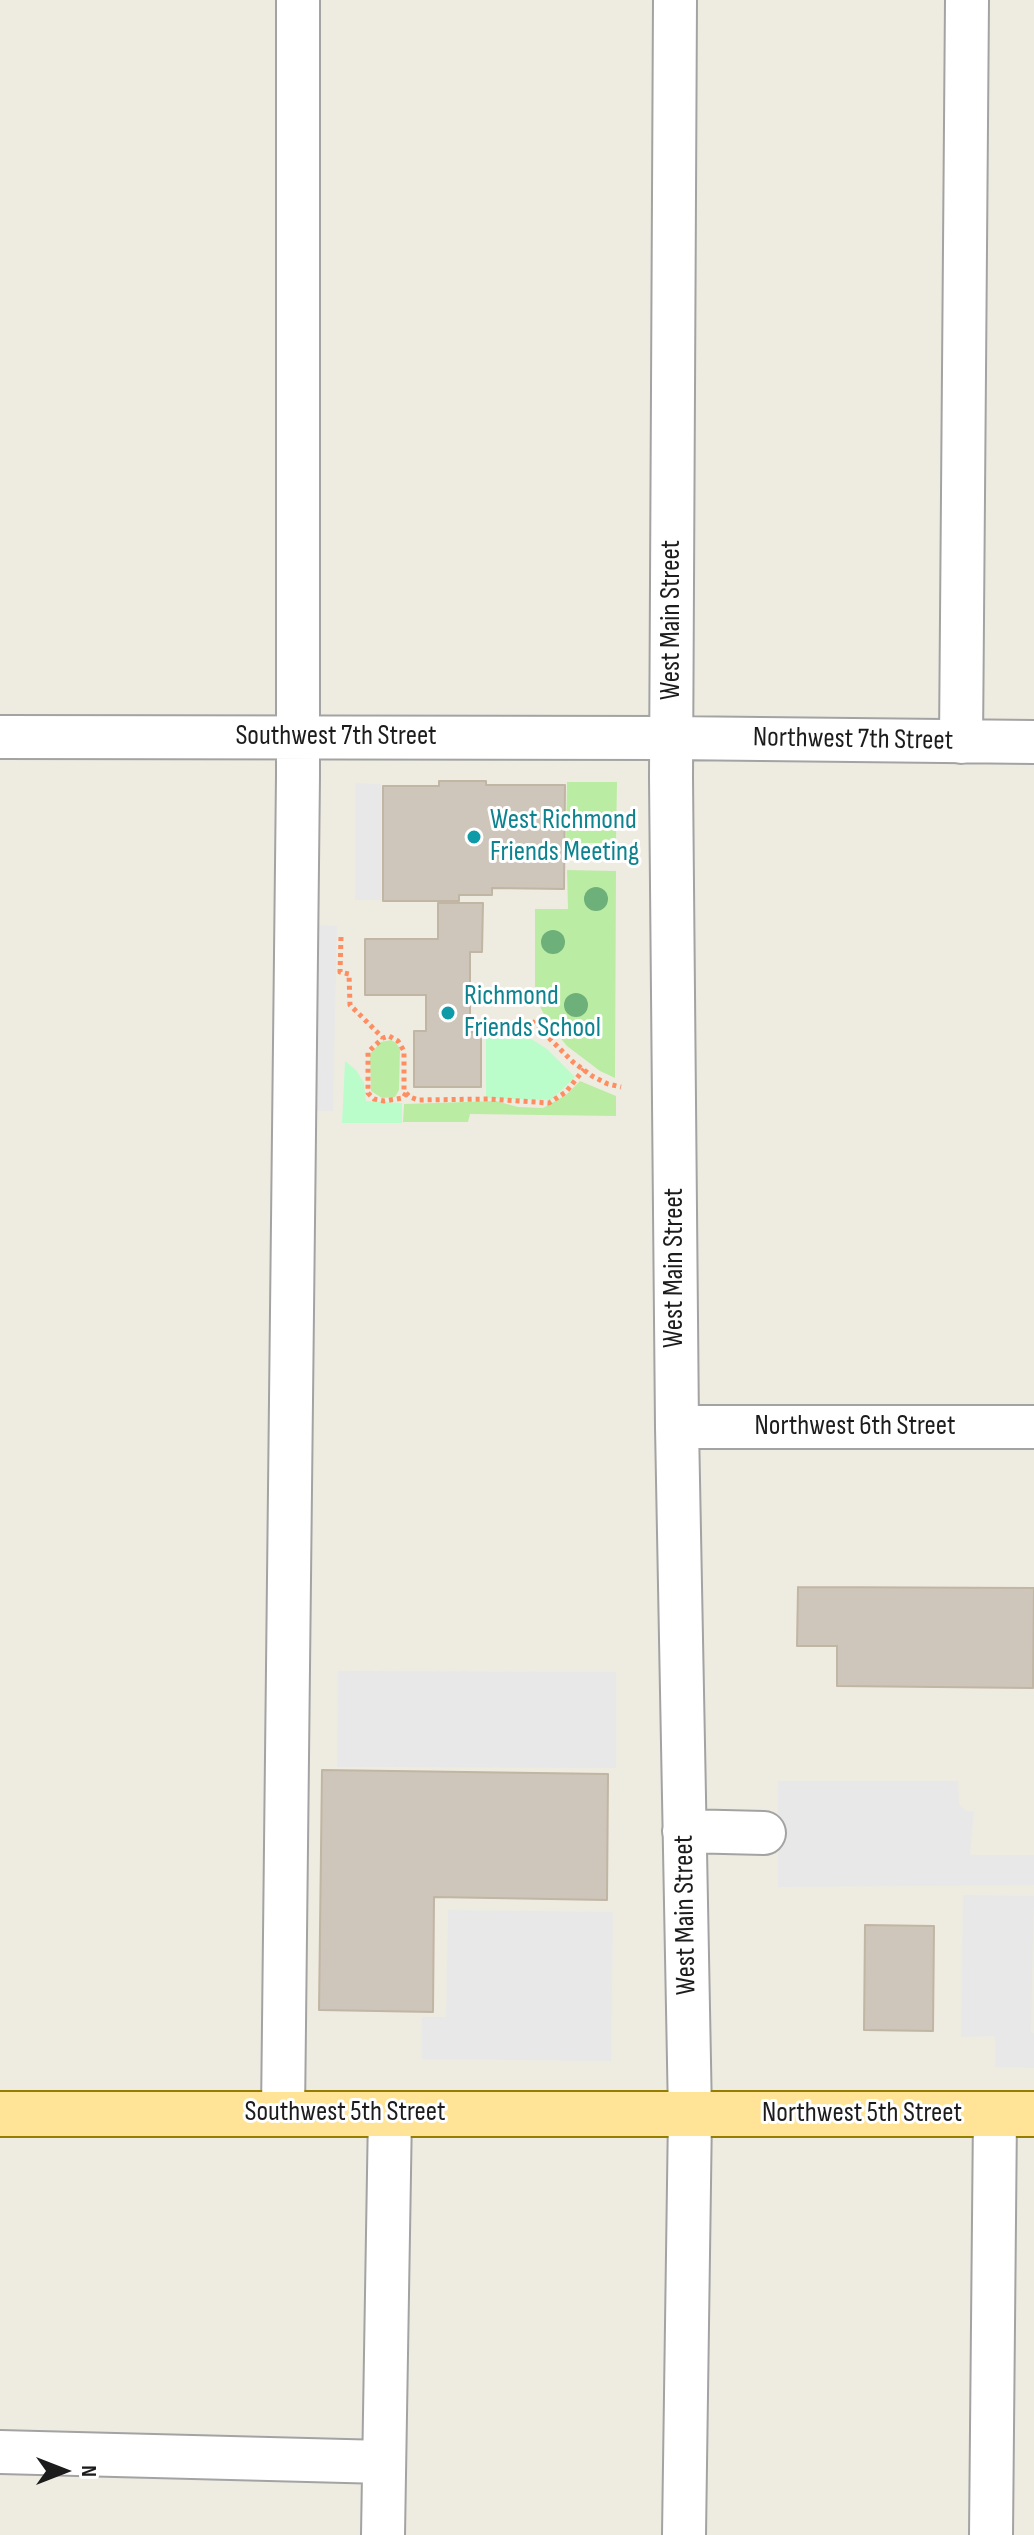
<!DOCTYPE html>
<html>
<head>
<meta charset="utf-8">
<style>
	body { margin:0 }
	#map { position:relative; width:1034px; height:2535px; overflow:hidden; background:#eeece1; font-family:"Sofia Sans Condensed",sans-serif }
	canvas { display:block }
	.north { position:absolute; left:24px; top:2431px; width:80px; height:80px; -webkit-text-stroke:6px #fff; paint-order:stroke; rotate:90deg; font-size:22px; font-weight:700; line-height:32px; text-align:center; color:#1c1c1c }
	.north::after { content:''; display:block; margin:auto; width:28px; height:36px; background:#1c1c1c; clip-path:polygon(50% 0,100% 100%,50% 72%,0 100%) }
</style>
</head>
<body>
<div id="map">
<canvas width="1034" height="2535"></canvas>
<div class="north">N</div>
</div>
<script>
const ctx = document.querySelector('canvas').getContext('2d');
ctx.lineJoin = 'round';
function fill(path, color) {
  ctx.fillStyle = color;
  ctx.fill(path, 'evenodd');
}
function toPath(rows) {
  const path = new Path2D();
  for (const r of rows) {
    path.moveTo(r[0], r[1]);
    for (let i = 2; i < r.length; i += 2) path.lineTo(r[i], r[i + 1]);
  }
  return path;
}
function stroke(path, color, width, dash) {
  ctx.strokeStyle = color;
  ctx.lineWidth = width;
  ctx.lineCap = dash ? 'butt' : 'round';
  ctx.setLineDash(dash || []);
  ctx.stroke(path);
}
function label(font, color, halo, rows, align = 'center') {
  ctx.font = font + ' "Sofia Sans Condensed",sans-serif';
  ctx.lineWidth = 6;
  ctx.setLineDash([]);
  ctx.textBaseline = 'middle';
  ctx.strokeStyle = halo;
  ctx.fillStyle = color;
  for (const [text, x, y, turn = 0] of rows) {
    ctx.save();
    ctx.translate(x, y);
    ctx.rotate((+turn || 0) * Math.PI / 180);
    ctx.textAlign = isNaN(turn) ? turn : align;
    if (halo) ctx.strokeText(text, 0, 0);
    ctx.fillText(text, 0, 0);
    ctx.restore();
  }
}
const grass = toPath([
	[567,782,617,782,616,843,566,843],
	[567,870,616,871,615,1078,600,1071,567,1046,553,1029,541,1009,535,987,535,909,568,909],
	[391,1040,396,1043,400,1049,399,1090,395,1097,382,1098,371,1091,370,1054,381,1042],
	[580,1081,616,1096,616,1116,470,1114,468,1122,403,1122,404,1104,496,1101,518,1107,543,1108,566,1095]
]);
const park = toPath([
	[486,1035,525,1035,547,1049,575,1077,551,1100,486,1098],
	[345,1061,356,1070,364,1083,366,1101,402,1103,402,1123,342,1123]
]);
const parking = toPath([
	[355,783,381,784,381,900,355,900],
	[313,925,337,926,333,1111,309,1111],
	[338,1671,616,1672,616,1768,337,1767],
	[778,1781,958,1781,959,1804,966,1811,974,1811,970,1855,1034,1855,1034,1885,778,1887],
	[963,1895,1034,1896,1031,2032,1034,2033,1034,2068,995,2067,995,2036,961,2037],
	[448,1910,613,1912,611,2061,422,2059,422,2017,446,2017]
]);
const building = toPath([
	[439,781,486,781,486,785,565,785,564,889,492,888,492,895,459,895,459,901,383,901,383,786,439,786,439,781],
	[438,903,483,903,482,952,470,952,470,1032,481,1032,481,1087,414,1087,414,1031,426,1031,426,995,365,995,365,939,438,939,438,903],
	[798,1587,1034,1588,1033,1688,837,1686,837,1646,797,1646,798,1587],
	[322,1770,608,1774,607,1900,434,1897,433,2012,319,2010,322,1770],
	[865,1925,934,1926,933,2031,864,2030,865,1925]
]);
const path = toPath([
	[572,856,622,856],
	[341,937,340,972,349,974,350,1005,383,1038],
	[532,1021,573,1062,592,1076,608,1084,621,1087],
	[406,1093,403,1098,384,1101,374,1099,368,1093,368,1052,383,1038,389,1036,398,1041,404,1051,404,1090,406,1093,410,1097,418,1100,489,1099,549,1103,566,1092,584,1069]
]);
const minor = toPath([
	[675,0,671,777,677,1427,690,2114,684,2535],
	[0,737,671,738,1034,742],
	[961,742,967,0],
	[677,1427,1034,1427],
	[684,1831,764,1833],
	[283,2113,298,776,298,0],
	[0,2452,384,2462],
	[383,2535,390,2113],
	[991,2535,995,2114]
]);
const major = toPath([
	[0,2114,1034,2114]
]);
const trees = [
	[596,899],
	[553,942],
	[576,1005]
];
const markers = [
	[474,837,8,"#0f9aa8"],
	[448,1013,8,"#0f9aa8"]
];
const streetNames = [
	["West Main Street",672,620,-90],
	["Southwest 7th Street",336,737],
	["Northwest 7th Street",853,740,1],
	["West Main Street",675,1268,-90],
	["Northwest 6th Street",855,1427],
	["West Main Street",686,1915,-91],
	["Southwest 5th Street",345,2113],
	["Northwest 5th Street",862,2114]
];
const cultureNames = [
	["West Richmond",490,821],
	["Friends Meeting",490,853],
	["Richmond",464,997],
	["Friends School",464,1029]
];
fill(grass, '#bbeca4');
fill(park, '#bbfccb');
fill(parking, '#e8e8e8');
fill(building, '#cec6ba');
stroke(building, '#c1b5a3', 2);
stroke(minor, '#a3a3a3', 46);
stroke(major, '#957d00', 48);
stroke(path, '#ff8d62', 5, [4, 4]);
stroke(minor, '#fff', 42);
stroke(major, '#ffe396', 44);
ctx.fillStyle = '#6eb079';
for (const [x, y] of trees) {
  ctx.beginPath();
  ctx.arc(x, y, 12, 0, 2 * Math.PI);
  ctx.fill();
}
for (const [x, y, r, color] of markers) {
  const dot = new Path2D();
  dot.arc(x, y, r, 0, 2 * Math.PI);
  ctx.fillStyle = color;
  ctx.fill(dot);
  stroke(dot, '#fff', 3);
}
label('28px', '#1c1c1c', '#fff', streetNames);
label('28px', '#0d838f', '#fff', cultureNames, 'left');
</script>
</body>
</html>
